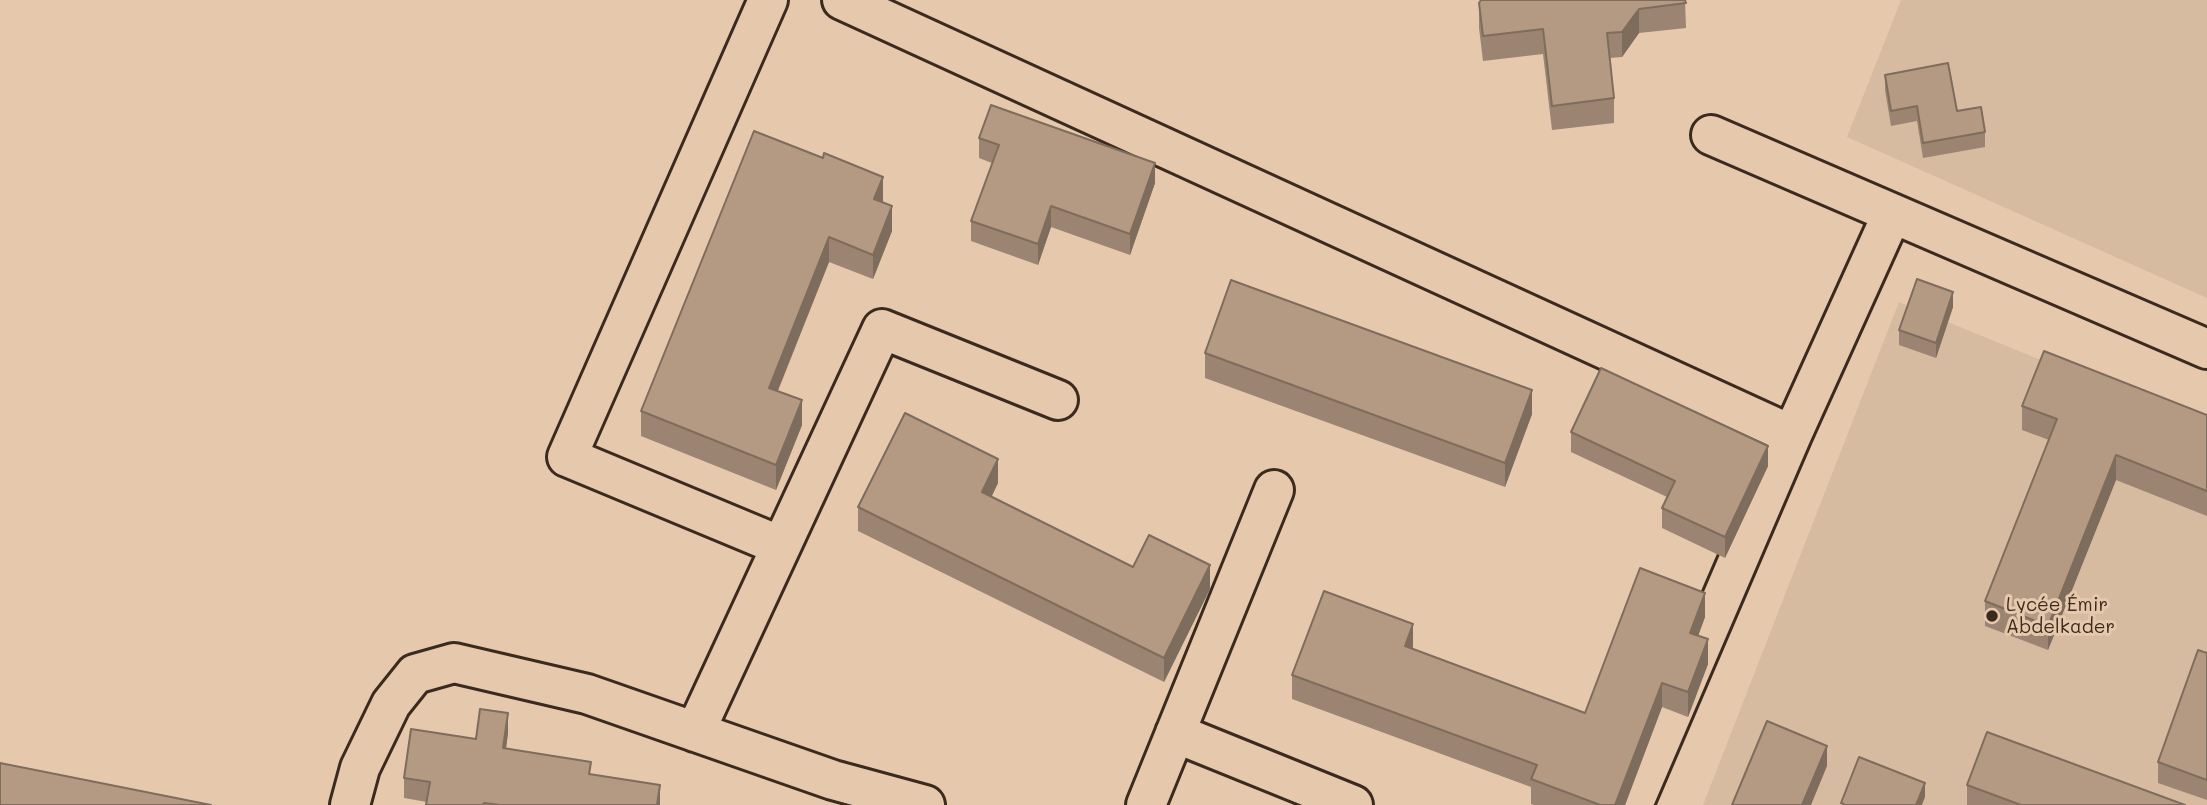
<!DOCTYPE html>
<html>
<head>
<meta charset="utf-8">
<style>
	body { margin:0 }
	canvas { display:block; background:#e6c9ac }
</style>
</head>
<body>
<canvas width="2207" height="805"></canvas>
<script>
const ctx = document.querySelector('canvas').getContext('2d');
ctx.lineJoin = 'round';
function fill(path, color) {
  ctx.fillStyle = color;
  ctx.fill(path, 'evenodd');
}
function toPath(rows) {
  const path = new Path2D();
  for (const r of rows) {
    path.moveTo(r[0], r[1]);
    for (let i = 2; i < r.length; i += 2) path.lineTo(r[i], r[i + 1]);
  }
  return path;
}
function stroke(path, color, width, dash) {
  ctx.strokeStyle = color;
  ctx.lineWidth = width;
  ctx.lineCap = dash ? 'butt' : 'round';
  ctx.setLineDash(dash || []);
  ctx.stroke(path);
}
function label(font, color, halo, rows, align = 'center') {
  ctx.font = font + ' Mali,sans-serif';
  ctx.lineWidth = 6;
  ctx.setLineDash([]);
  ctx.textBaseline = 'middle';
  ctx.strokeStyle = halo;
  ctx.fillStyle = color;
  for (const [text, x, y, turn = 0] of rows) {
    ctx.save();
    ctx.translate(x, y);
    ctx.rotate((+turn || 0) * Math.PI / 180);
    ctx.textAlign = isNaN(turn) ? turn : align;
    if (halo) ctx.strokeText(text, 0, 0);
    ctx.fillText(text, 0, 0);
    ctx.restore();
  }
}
const built = toPath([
	[1901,0,2207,0,2207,298,1847,137],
	[1899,302,2207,428,2207,805,1703,805]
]);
const minor = toPath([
	[768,0,567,457,781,546],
	[842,0,1792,435],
	[1711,135,2207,349],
	[695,732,882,329,1058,400],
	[1175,733,1353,805],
	[350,805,360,768,391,704,415,674,454,663,587,694,833,780,925,805],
	[1146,805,1274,490],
	[1633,805,1792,435,1892,214]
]);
const wall = toPath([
	[1685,0,1686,28,1639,33,1622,57,1610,58,1614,98,1614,123,1552,130,1543,54,1483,61,1479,28,1479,3],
	[1885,75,1957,111,1985,132,1985,147,1923,158,1917,121,1891,126,1885,90],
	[754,131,892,231,873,279,829,262,778,391,802,425,776,490,641,436,641,411],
	[979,138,1155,183,1130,255,1051,227,1038,265,971,241,971,221,992,163,979,158],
	[1953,307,1936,358,1899,345,1899,330],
	[1205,353,1532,414,1505,487,1205,378],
	[2022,406,2207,415,2207,516,2116,480,2048,650,1985,626,1985,601,2049,440,2022,430],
	[1571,432,1768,466,1725,558,1662,528,1662,508,1667,497,1571,452],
	[998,483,991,497,1133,567,1210,589,1164,682,858,531,858,507],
	[1705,617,1698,636,1708,664,1688,717,1662,707,1625,805,1534,805,1531,804,1531,787,1292,699,1292,675,1413,649,1585,713],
	[2207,653,2207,800,2158,783,2158,762],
	[508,733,506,749,591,775,660,805,426,805,427,802,404,798,404,778],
	[1967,785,2185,805,1967,805]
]);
const shadedWall = toPath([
	[1639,9,1639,33,1622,57,1622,32],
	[1155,163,1155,183,1130,255,1130,234],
	[883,177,883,201,874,223,874,199],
	[892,206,892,231,873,279,873,255],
	[1051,206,1051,227,1038,265,1038,244],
	[829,237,829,262,769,412,769,388],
	[1953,292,1953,307,1936,358,1936,343],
	[1532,390,1532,414,1505,487,1505,463],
	[802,400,802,425,776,490,776,465],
	[1768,446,1768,466,1725,558,1725,537],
	[2116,455,2116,480,2048,650,2048,626],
	[998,459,998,483,982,517,982,492],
	[1210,565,1210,589,1164,682,1164,658],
	[1705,593,1705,617,1690,658,1690,633],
	[1413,624,1413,648,1405,646],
	[1708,639,1708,664,1688,717,1688,692],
	[1662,683,1662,707,1625,805,1615,805],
	[508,713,508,733,503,769,503,748],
	[1827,746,1827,766,1811,805,1802,805],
	[1925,783,1925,797,1922,805,1916,805],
	[660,785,660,805,657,805]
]);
const building = toPath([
	[1481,0,1685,0,1686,3,1639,9,1622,32,1607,33,1614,98,1552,106,1543,29,1483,36,1479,3,1481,0],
	[1948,63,1957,111,1981,107,1985,132,1923,143,1917,106,1891,111,1885,75,1948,63],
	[991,105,1155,163,1130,234,1051,206,1038,244,971,221,999,145,979,138,991,105],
	[754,131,823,158,824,153,883,177,874,199,892,206,873,255,829,237,769,388,802,400,776,465,641,411,754,131],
	[1917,279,1953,292,1936,343,1899,330,1917,279],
	[1231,280,1532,390,1505,463,1205,353,1231,280],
	[2044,351,2207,415,2207,491,2116,455,2048,626,1985,601,2057,419,2022,406,2044,351],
	[1601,368,1768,446,1725,537,1662,508,1675,481,1571,432,1601,368],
	[905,413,998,459,982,492,1133,567,1149,535,1210,565,1164,658,858,507,905,413],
	[1640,568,1705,593,1690,633,1708,639,1688,692,1662,683,1615,805,1600,805,1531,779,1537,765,1292,675,1324,591,1413,624,1405,646,1585,713,1640,568],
	[2198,650,2207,653,2207,780,2158,762,2198,650],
	[480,709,508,713,503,748,591,762,589,774,660,785,657,805,500,805,484,803,483,805,426,805,430,782,404,778,411,729,476,739,480,709],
	[1767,721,1827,746,1802,805,1732,805,1767,721],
	[1987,732,2185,805,2021,805,1967,785,1987,732],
	[1859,757,1925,783,1916,805,1845,805,1841,803,1859,757],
	[0,763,211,805,0,805,0,763]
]);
const markers = [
	[1992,616,7,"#3b2a1e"]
];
const poiNames = [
	["Lycée Émir",2006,605],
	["Abdelkader",2006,627]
];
fill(built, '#d7bba0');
stroke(minor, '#3b2a1e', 44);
stroke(minor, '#e6c9ac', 38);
fill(wall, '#9b8471');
fill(shadedWall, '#7e6c5c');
fill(building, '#b49a83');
stroke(building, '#7e6c5c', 2);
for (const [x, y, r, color] of markers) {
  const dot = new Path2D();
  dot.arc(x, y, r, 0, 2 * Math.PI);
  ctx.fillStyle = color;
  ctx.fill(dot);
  stroke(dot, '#e6c9ac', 2.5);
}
label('19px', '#3b2a1e', '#e6c9ac', poiNames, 'left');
</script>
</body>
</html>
